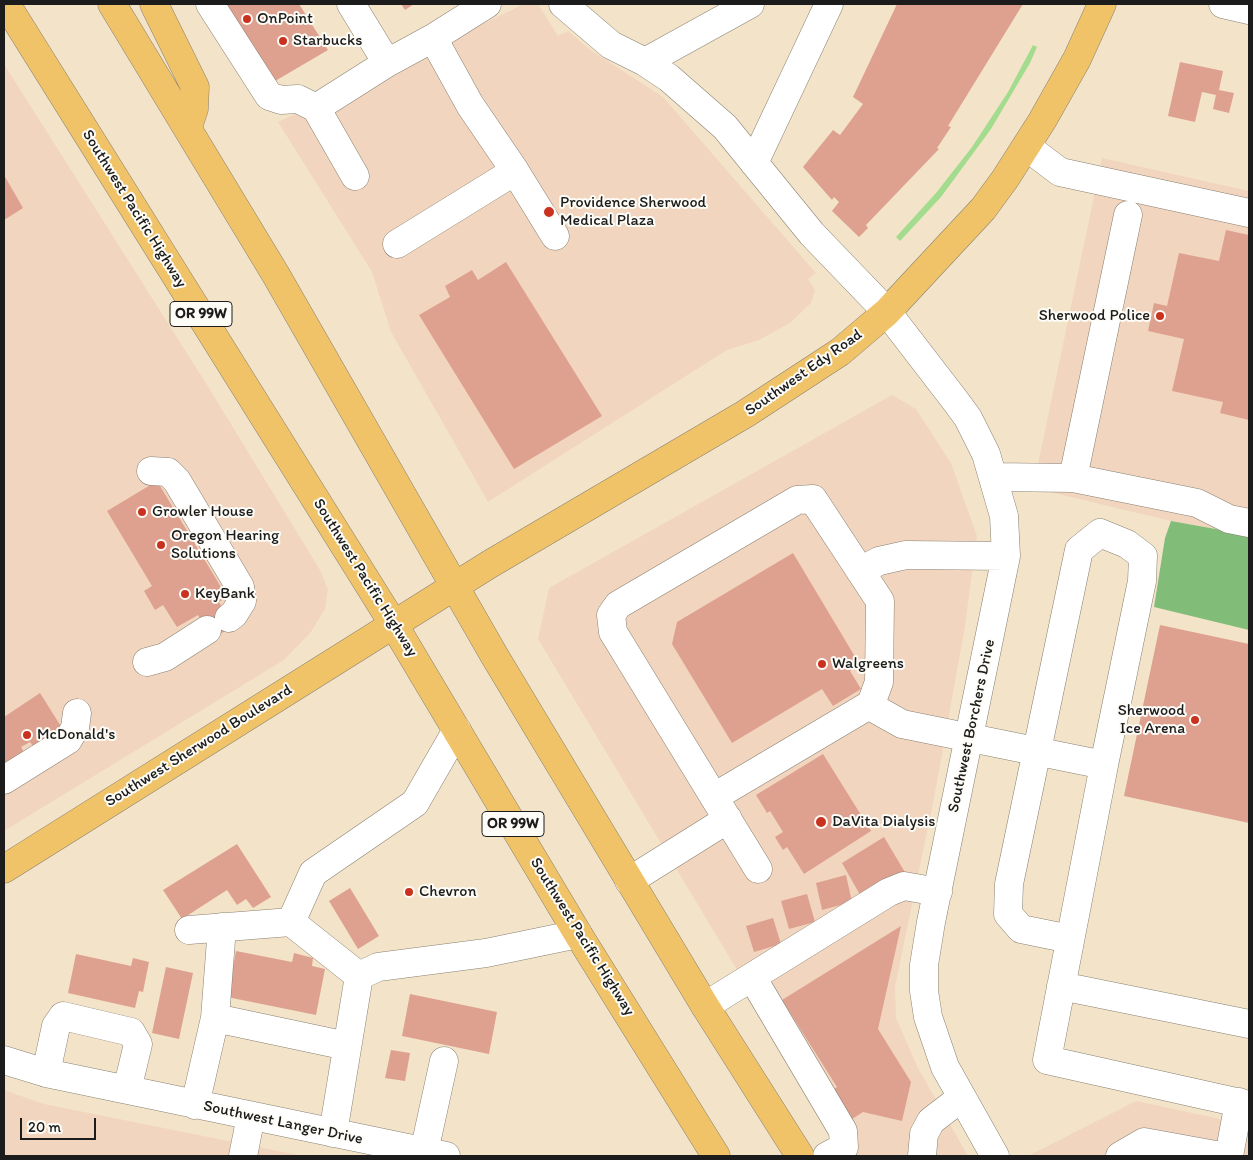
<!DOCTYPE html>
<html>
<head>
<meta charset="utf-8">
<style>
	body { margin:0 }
	#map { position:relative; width:1253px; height:1160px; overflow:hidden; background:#f3e4c9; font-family:Itim,sans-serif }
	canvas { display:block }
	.frame { position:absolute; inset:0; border:5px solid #1c1c1c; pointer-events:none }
	.scale { position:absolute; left:20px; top:1118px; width:76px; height:22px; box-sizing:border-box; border:2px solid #1c1c1c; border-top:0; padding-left:6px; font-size:15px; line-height:18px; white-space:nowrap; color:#1c1c1c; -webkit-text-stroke:4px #fdfcf7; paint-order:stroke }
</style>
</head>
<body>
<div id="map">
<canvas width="1253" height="1160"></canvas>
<div class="frame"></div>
<div class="scale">20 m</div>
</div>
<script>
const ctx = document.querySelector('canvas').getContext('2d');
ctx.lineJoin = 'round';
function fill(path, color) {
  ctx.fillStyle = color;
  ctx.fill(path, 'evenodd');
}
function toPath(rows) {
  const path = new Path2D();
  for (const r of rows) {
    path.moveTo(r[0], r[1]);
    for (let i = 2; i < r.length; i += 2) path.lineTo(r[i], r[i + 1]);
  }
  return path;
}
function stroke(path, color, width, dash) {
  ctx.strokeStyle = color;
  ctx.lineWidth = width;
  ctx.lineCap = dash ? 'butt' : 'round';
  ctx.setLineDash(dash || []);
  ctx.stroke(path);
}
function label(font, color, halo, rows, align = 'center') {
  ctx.font = font + ' Itim,sans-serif';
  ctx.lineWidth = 4;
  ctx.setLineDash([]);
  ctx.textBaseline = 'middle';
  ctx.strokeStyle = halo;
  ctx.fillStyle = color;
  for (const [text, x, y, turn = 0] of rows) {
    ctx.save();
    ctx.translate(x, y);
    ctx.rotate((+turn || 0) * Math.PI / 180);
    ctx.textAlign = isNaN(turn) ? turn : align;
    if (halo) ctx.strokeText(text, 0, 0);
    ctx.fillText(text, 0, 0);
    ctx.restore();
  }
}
const built = toPath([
	[524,4,538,4,558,36,568,31,589,49,663,97,816,273,808,279,815,290,811,303,790,323,759,340,727,350,488,502,391,332,372,272,278,122],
	[4,64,209,388,320,570,328,589,325,609,311,632,284,660,4,831],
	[1102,158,1249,191,1249,535,1171,521,1033,488],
	[892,395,916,409,951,463,977,536,965,626,935,793,895,987,896,1018,918,1068,968,1156,849,1156,538,639,549,588],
	[4,1090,44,1104,303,1156,4,1156],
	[1136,1101,1249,1125,1249,1156,1028,1156]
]);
const green = toPath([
	[1033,45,1037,47,1030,63,991,129,941,197,900,241,896,237,936,193,972,147,1008,92]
]);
const forest = toPath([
	[1171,521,1249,535,1249,630,1154,607,1165,538]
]);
const building = toPath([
	[222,4,299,4,328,50,270,84],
	[401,4,414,4,405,10],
	[897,4,1023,4,948,126,951,127,937,148,939,149,866,225,868,228,859,237,832,211,839,202,834,197,832,200,803,167,833,130,840,135,863,104,853,97],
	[1180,62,1223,71,1219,90,1234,93,1229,113,1213,109,1216,95,1202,92,1195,122,1168,116],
	[4,175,23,208,4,220],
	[1226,230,1249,235,1249,420,1220,413,1223,402,1172,391,1184,339,1148,331,1154,303,1167,306,1179,253,1219,261],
	[506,262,602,416,514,469,419,315,450,297,445,286,472,270,478,280],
	[157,481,227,597,219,602,233,626,212,639,198,615,177,627,163,605,155,610,144,591,152,586,107,511],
	[793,553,860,665,850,671,861,689,833,706,822,689,732,743,672,644,677,622],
	[1160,625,1249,644,1249,823,1124,796],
	[40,693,62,728,33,746,30,742,21,747,24,752,4,771,4,717],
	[823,754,871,831,804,874,787,847,783,850,775,837,783,832,770,811,767,813,756,795],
	[884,837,906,874,863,900,842,863],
	[237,844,271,897,253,908,246,899,237,905,227,890,182,919,163,890],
	[846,875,852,902,822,910,816,883],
	[350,888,379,936,358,949,329,901],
	[807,894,815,922,789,929,781,901],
	[773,918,781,944,754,952,746,926],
	[901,926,878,1029,911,1082,902,1121,863,1112,849,1121,830,1092,837,1087,782,1000],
	[236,951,292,962,294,953,313,958,312,966,325,969,316,1015,227,997],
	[76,954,131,966,133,958,149,962,143,992,139,991,135,1008,68,993],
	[166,967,193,973,179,1039,152,1033],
	[410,994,497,1012,489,1054,402,1036],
	[391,1050,410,1053,405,1081,385,1078]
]);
const minor = toPath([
	[210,4,269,96,281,100,298,99,316,108,355,176],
	[351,4,387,63,433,38,487,4],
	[563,4,611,45,645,62,669,78,725,127,812,234,887,312,954,399,968,418,986,454,1004,516,1006,556,931,922,924,965,924,991,928,1017,945,1067,995,1156],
	[1223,4,1249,10],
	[433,38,470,105,515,171,555,236],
	[645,62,750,4],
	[316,108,387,63],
	[1027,147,1060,172,1249,213],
	[754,163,829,4],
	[397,244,515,171],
	[151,471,168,472,177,481,240,587,242,601,234,614,229,618],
	[993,477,1073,478,1197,503,1229,519,1249,523],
	[1073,478,1128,215],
	[860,571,879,561,906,555,1006,556],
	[147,662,165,657,207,630],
	[4,780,68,740,75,728,77,713],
	[714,797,871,704,877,710,902,724,1104,765,1047,1060,1249,1105],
	[758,869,613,632,611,615,618,605,797,500,813,499,880,601,879,682,871,704],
	[629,881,728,819],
	[189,930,291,922],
	[1070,939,1021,929,1008,914,1009,884,1079,550,1100,533,1127,544,1143,556,1142,581,1104,765],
	[359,976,291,922,313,873,415,803,457,730],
	[752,977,843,1131,844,1147,827,1156],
	[1061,986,1249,1024],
	[705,1006,889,892,904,886,938,892],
	[215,1018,222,927],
	[4,1060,46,1073,446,1156],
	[46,1073,56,1026,63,1016,131,1032,138,1044,127,1090],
	[195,1105,215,1018,347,1046],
	[333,1133,359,976,378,967,486,953,578,934],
	[424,1152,444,1061],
	[243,1156,251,1116],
	[922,1156,924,1134,931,1121,961,1098],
	[1120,1156,1144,1142,1221,1156],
	[1229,1156,1239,1102]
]);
const major = toPath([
	[4,869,490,564,745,414,840,352,887,312,983,209,1005,179,1042,121,1077,59,1102,4]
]);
const highway = toPath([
	[6,4,394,625,578,934,716,1156],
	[112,4,276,275,494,655,705,1006,800,1156],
	[154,4,195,87,194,109,188,127]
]);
const markers = [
	[247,19,5,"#c8321e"],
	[283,41,5,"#c8321e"],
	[549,212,6,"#c8321e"],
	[1160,316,5,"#c8321e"],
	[142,512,5,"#c8321e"],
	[161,545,5,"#c8321e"],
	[185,594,5,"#c8321e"],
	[822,664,5,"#c8321e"],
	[1195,720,5,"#c8321e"],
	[27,735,5,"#c8321e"],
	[821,822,6,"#c8321e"],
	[409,892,5,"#c8321e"]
];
const shields = [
	[201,314,62],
	[513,824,62]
];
const shieldNames = [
	["OR 99W",201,314],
	["OR 99W",513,824]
];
const poiNames = [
	["OnPoint",257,19],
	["Starbucks",293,41],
	["Providence Sherwood",560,203],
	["Medical Plaza",560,221],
	["Sherwood Police",1150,316,"right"],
	["Growler House",152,512],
	["Oregon Hearing",171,536],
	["Solutions",171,554],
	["KeyBank",195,594],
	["Walgreens",832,664],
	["Sherwood",1185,711,"right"],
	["Ice Arena",1185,729,"right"],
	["McDonald's",37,735],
	["DaVita Dialysis",832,822],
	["Chevron",419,892]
];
const streetNames = [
	["Southwest Pacific Highway",134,209,58],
	["Southwest Edy Road",804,373,-35],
	["Southwest Pacific Highway",365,578,58],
	["Southwest Borchers Drive",972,726,-78],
	["Southwest Sherwood Boulevard",199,746,-32],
	["Southwest Pacific Highway",582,937,58],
	["Southwest Langer Drive",283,1123,12]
];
fill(built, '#f2d5be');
fill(green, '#a3dc8e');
fill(forest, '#82bc79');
fill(building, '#dea190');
stroke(minor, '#888072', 29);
stroke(major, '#888072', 29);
stroke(highway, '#888072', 29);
stroke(minor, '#fff', 28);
stroke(major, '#f0c369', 28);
stroke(highway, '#f0c369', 28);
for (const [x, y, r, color] of markers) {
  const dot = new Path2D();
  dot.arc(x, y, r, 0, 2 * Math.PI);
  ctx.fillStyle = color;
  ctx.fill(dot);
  stroke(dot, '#fdfcf7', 2);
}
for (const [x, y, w] of shields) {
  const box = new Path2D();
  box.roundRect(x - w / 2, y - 12.5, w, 25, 4);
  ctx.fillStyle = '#fdfcf7';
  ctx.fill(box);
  stroke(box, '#1c1c1c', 1);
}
label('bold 15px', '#1c1c1c', null, shieldNames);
label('16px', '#1c1c1c', '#fdfcf7', poiNames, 'left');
label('16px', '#1c1c1c', '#fdfcf7', streetNames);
</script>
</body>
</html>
